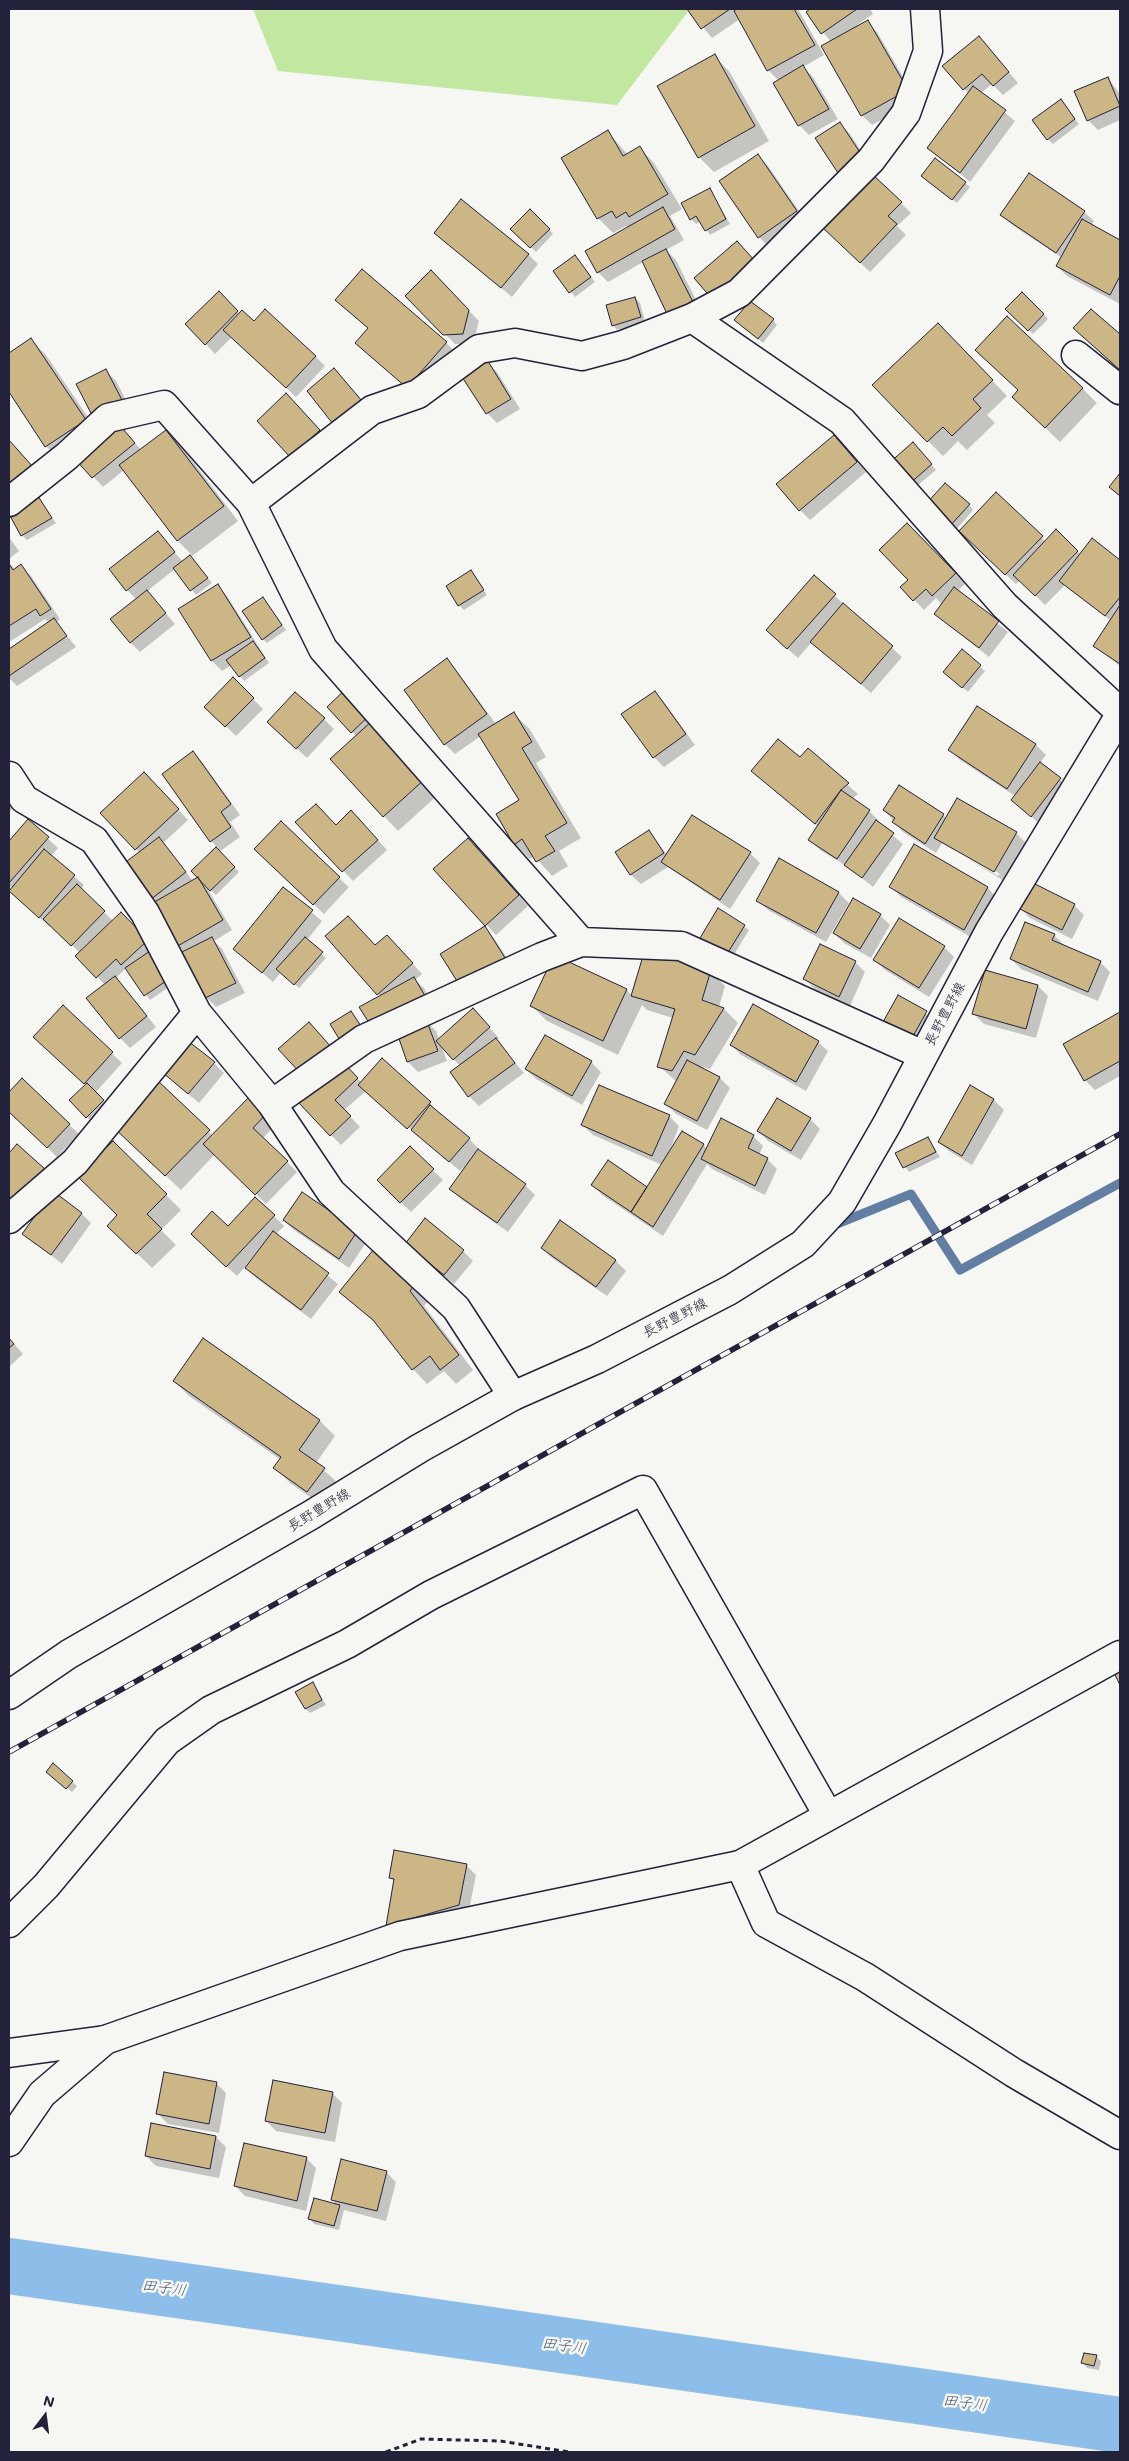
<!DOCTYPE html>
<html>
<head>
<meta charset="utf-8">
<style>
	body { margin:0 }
	#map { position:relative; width:1129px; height:2461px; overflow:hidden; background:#f6f6f2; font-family:Mali,sans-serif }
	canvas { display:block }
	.frame { position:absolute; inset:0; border:10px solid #22223b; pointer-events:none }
	.north { position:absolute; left:20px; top:2391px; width:50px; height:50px; -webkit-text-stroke:4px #f6f6f2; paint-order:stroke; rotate:15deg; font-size:14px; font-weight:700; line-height:20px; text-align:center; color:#22223b }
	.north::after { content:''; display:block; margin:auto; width:18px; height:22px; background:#22223b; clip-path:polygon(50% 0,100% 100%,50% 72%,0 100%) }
</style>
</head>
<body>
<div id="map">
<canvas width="1129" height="2461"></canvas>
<div class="frame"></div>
<div class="north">N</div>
</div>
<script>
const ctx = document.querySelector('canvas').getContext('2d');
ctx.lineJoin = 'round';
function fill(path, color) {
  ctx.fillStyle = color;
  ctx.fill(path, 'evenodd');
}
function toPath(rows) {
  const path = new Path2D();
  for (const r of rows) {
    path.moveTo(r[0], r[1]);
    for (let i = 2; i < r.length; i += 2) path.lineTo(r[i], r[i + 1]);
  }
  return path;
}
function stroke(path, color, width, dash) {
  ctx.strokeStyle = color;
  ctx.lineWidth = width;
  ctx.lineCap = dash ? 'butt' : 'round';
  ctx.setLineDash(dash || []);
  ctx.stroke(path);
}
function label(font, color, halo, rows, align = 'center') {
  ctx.font = font + ' Mali,"Klee One",sans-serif';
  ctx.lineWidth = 5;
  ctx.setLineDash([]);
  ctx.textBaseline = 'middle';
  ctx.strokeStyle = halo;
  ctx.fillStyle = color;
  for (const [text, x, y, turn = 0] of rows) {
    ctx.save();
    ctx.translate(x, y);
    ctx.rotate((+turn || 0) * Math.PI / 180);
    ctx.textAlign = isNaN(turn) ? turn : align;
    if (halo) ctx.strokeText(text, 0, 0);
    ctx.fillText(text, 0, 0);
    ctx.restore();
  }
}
const green = toPath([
	[253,9,690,9,617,105,278,71]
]);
const shadow = toPath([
	[688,9,798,9,824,55,803,67,813,77,838,119,809,135,799,125,775,83,779,81,768,70,740,19,712,38],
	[813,9,870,9,873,14,857,25,858,27,867,22,877,32,917,101,872,125,862,115,823,46,831,42,807,12],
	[988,47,1018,83,1003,95,992,84,981,93,1015,121,970,182,929,148,969,94,944,66],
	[714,56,729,71,769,141,714,172,699,157],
	[1108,78,1120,94,1120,120,1098,130,1088,120],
	[1065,106,1079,124,1053,144,1048,139],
	[840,124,850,134,872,168,839,173,817,139],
	[608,132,628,155,640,148,654,163,682,209,670,216,684,240,666,250,676,260,703,314,643,262,608,282,598,272,628,228,626,226,613,233,598,218,563,158],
	[758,156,768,166,806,221,769,247,759,237],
	[927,180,965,183,970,187,957,203],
	[709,189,730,224,710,235,701,221,696,224,691,219],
	[901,203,911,213,897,226,906,235,870,272,833,237],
	[530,211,553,234,536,252,512,229],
	[1084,212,1094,221,1091,226,1120,241,1120,304,1067,276,1057,266,1062,258,1012,225,1002,215],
	[435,233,528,254,538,264,512,297],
	[575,256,595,282,575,297,554,271],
	[431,272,479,321,473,344,455,344,407,296],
	[219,293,240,314,315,356,325,366,296,397,232,337,215,354,187,324],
	[1022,293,1048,319,1033,334,1007,309],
	[635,298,640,303,645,322,617,330,613,325],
	[352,314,446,343,461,357,423,402,357,343,369,329],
	[773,320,777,325,763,343,741,325],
	[953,339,1007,396,987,415,995,423,967,450,958,441,943,456,928,441],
	[31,340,46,355,100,435,61,461,46,446,9,390,9,355],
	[487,362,497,372,520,409,497,423,487,413,464,377],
	[106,371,116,381,132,412,104,426],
	[1082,388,1097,403,1060,442,1029,412],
	[296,405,329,441,301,466],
	[166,431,181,446,238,521,191,557,212,583,196,595,175,569,147,591,175,624,140,652,130,642,137,600,127,590,158,533,183,562,192,555,178,541,124,470,103,487,76,458,127,434,141,450],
	[834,436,866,472,810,520,800,510],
	[918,448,936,470,912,490,890,464],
	[996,494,1046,542,1056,531,1081,555,1092,540,1120,562,1120,666,1094,646,1111,621,1065,585,1045,605,1020,580,1016,584,970,541],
	[38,497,56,523,27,540,22,535],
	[927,505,969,505,973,510,955,531],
	[917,534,965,584,957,591,1008,632,989,657,935,614,942,605,936,598,924,610,902,587,910,580],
	[9,537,19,551,9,559],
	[9,562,15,570,21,566,31,576,60,619,56,622,76,647,17,686,9,678,9,651,49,623,45,619,11,641,9,639],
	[471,571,487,595,464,610,459,605],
	[814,577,902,657,871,693,812,642,798,658,777,640],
	[217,586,227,596,269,663,244,681,231,665,222,671,212,661,180,609],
	[263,599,286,630,267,643,263,639],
	[962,650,985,671,968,692,949,676],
	[447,660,456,670,496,724,514,714,529,728,546,757,536,763,581,838,559,851,568,866,552,876,534,856,530,859,515,844,520,801,481,736,455,754,445,744,405,690],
	[233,679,263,709,236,736,206,707],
	[349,687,440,793,398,831,384,816,357,737,328,708],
	[654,692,664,702,695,745,664,767,654,757],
	[978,708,1036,745,1046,755,1040,763,1070,789,1042,826,1012,800,1015,796,960,760,950,750],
	[324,719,334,729,307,758,279,732],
	[808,750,858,794,852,799,869,811,879,821,878,823,903,844,873,887,848,867,820,850,810,840,818,827,753,771,800,759],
	[193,753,203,763,240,815,230,822,240,837,219,852,239,872,216,895,206,886,232,930,214,941,222,949,245,993,216,1007,206,997,184,953,177,947,151,899,140,853,102,813,154,783,188,820,163,843,193,881,199,877,193,871,218,848,211,841],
	[899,787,947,818,1016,833,1026,843,1004,881,942,843,936,853,903,832,884,810],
	[946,843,1000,874,998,876,946,846],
	[9,802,14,807,9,812],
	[28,821,58,848,51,856,84,885,81,889,113,921,157,950,173,984,150,1000,126,968,116,978,156,1027,130,1048,120,1038,105,985,77,956,80,953,51,925,50,927,10,892,13,889,9,885,9,843],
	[297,822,336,826,361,822,387,850,353,881],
	[649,831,667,855,750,853,760,863,730,909,668,867,641,884,631,875,617,852],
	[914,846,988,888,997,898,974,939,901,897,891,887],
	[478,849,528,906,496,935,435,869],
	[265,859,339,878,349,887,324,914],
	[284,889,322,921,307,940,326,958,299,988,281,972,273,982,235,949],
	[839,893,849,903,826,942,768,910,758,900],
	[1074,905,1084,915,1072,939,1030,918,1020,908],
	[880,915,890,925,871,958,844,943,834,933],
	[744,926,749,930,732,958,702,938],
	[484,928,494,938,516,972,463,988],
	[1054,935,1064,945,1100,962,1110,972,1098,1001,1021,969,1011,959],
	[327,936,376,946,397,946,422,974,415,980,424,988,434,1007,381,997],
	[944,947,954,957,929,997,885,970,875,960],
	[555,957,627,990,632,996,710,971,725,986,719,1007,724,1009,738,1023,710,1069,697,1066,720,1078,730,1088,707,1130,676,1114,666,1104,677,1082,659,1066,673,1018,647,1010,642,1005,618,1055,547,1021,532,1006],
	[855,962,865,972,850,1006,815,989,805,979],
	[1038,986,1048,996,1036,1038,984,1024,974,1014],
	[898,997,931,1017,917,1042,889,1026],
	[63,1007,122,1063,95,1093,108,1106,92,1122,70,1100,86,1085,45,1047],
	[1120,1013,1120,1076,1095,1090,1085,1080,1065,1044],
	[482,1020,499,1038,496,1040,524,1073,479,1106,469,1096,460,1066,441,1045,447,1061,418,1072,408,1062,397,1031,426,1021,436,1031,439,1039],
	[818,1042,828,1051,806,1091,741,1055,731,1045],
	[591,1062,601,1072,582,1105,536,1079,526,1069],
	[214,1063,224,1073,199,1103,174,1082],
	[343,1064,362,1083,430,1103,439,1114,469,1139,479,1149,478,1151,525,1185,535,1195,508,1232,461,1199,451,1189,466,1167,465,1166,460,1171,366,1091,344,1110,360,1127,341,1145,331,1135,301,1103],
	[22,1080,79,1134,57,1157,9,1110,9,1093],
	[157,1082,213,1136,251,1097,278,1122,263,1138,297,1172,266,1204,215,1154,181,1190,129,1141],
	[994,1100,1004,1110,972,1165,949,1151,939,1142],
	[669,1116,679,1126,668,1156,703,1145,707,1149,753,1136,763,1146,759,1155,767,1159,777,1169,765,1195,712,1169,707,1164,663,1236,602,1195,593,1185,648,1188,662,1165,593,1135,583,1125],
	[810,1119,820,1129,801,1160,768,1141,758,1131],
	[928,1138,940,1157,909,1172,897,1154],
	[113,1142,181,1210,161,1230,176,1245,152,1268,109,1226,119,1215],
	[410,1148,443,1180,411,1212,378,1180],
	[81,1213,91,1223,62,1264,24,1233],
	[274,1216,284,1226,276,1234,338,1284,311,1319,256,1278,245,1267,237,1276,202,1244,228,1228],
	[284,1220,357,1231,367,1241,349,1268,294,1230],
	[561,1222,616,1261,626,1271,607,1296,552,1258,542,1248],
	[374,1251,430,1299,424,1306,473,1370,456,1384,444,1371,427,1384,413,1369,380,1327,341,1292],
	[463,1251,473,1261,454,1284,417,1253],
	[9,1338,23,1354,9,1367],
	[203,1340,320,1421,335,1436,316,1463,339,1484,323,1506,290,1483,275,1468,281,1460,189,1396,174,1381],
	[313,1683,326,1705,310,1713,306,1709],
	[52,1776,72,1782,77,1786,72,1792],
	[466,1865,476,1875,468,1915,397,1935,387,1925,395,1882,390,1877],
	[216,2083,226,2093,219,2133,168,2124,158,2114],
	[332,2093,342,2103,335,2142,276,2131,266,2121],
	[216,2137,226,2147,219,2178,156,2166,146,2156],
	[306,2158,316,2168,306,2211,245,2196,235,2186],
	[386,2172,396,2182,386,2221,344,2210,339,2230,314,2224,310,2219,338,2206,332,2200],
	[1096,2357,1101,2361,1099,2370,1087,2368,1083,2363]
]);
const stream = toPath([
	[832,1226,911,1194,960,1270,1120,1183]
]);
const river = toPath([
	[9,2266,1120,2425]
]);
const building = toPath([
	[687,9,730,9,701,29,687,9],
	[737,9,794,9,815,45,767,71,734,11,737,9],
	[810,9,857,9,821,34,806,12,810,9],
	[868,20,908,90,861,116,821,46,868,20],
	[979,36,1009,72,993,86,982,74,963,90,942,66,979,36],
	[715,54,755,126,698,158,657,86,715,54],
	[803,65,829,109,798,126,773,83,803,65],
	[1108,77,1120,106,1087,121,1074,91,1108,77],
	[973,86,1006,110,960,173,927,148,973,86],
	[1061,99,1075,119,1047,140,1032,120,1061,99],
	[840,122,863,157,838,173,815,138,840,122],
	[608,130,623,156,640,146,668,194,629,217,626,212,616,218,612,211,597,219,561,158,608,130],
	[758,154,797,211,758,238,719,181,758,154],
	[935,158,966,182,952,200,921,176,935,158],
	[1029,173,1085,211,1056,253,1000,215,1029,173],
	[872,174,902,202,888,216,897,224,860,263,822,227,872,174],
	[710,188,726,219,705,231,696,216,690,220,681,203,710,188],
	[461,199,529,254,501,288,434,233,461,199],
	[663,207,675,229,597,273,585,251,663,207],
	[530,209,550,229,530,248,510,229,530,209],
	[1082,219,1120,240,1120,276,1110,295,1056,266,1082,219],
	[737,241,755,261,712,299,694,278,737,241],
	[666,249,694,304,668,316,642,261,666,249],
	[575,255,591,277,569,293,553,271,575,255],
	[362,269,447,342,407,388,355,343,368,328,335,300,362,269],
	[431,270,469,310,463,334,443,335,405,296,431,270],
	[219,291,238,311,205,345,185,324,219,291],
	[1022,292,1044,314,1028,331,1005,309,1022,292],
	[635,297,641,317,612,326,606,305,635,297],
	[750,301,774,319,758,339,734,320,750,301],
	[265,309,316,356,286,388,223,330,242,310,254,321,265,309],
	[1091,309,1120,334,1120,370,1073,328,1091,309],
	[1007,316,1083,388,1045,428,1012,397,1018,390,975,350,1007,316],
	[938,323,993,380,973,399,981,408,952,436,943,427,927,442,872,385,938,323],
	[31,338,86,420,45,447,9,392,9,353,31,338],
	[488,361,511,399,486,414,462,377,488,361],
	[334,368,362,401,333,424,307,391,334,368],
	[106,369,123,402,93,417,76,384,106,369],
	[286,393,320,430,290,457,257,421,286,393],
	[117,422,135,443,92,478,74,458,117,422],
	[166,430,224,506,177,541,119,465,166,430],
	[834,435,857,462,799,511,776,484,834,435],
	[9,440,33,467,9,487,9,440],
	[913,442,932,464,907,486,888,464,913,442],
	[1120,473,1120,496,1109,487,1120,473],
	[945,483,970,504,949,527,925,505,945,483],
	[996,492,1043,536,1005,575,959,531,996,492],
	[38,496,52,518,21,536,9,514,38,496],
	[907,523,956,573,932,596,926,589,913,601,900,587,908,580,879,550,907,523],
	[1056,529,1078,551,1035,596,1013,575,1056,529],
	[158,531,175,552,126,591,109,569,158,531],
	[1092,538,1120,560,1120,597,1105,616,1059,581,1092,538],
	[190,555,208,578,190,591,173,568,190,555],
	[9,564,13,570,21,564,51,609,40,616,36,609,9,626,9,564],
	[471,570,484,590,458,606,446,586,471,570],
	[814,575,836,594,787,649,766,630,814,575],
	[218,584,251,637,211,661,178,609,218,584],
	[954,587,999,621,979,648,934,614,954,587],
	[147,590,166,613,130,643,110,619,147,590],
	[263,597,282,625,262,640,242,611,263,597],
	[843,603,893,646,861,684,810,642,843,603],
	[1120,605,1120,664,1093,646,1120,605],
	[54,618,67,636,9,676,9,649,54,618],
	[253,641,265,658,239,677,226,660,253,641],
	[962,649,981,665,962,688,943,672,962,649],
	[447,658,487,714,444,745,404,690,447,658],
	[233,677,254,698,225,727,204,707,233,677],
	[349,686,374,711,351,733,327,707,349,686],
	[655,691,686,734,653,758,621,714,655,691],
	[295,692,325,718,296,749,267,722,295,692],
	[977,706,1036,744,1007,789,948,750,977,706],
	[514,712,532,742,522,748,567,823,545,836,555,851,536,862,522,839,514,845,496,814,519,800,478,734,514,712],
	[373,720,426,778,383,817,330,759,373,720],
	[778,739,800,757,808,748,849,783,841,790,815,824,751,771,778,739],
	[193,751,231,804,221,812,231,827,210,842,162,774,193,751],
	[1040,762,1061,778,1031,817,1011,800,1040,762],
	[144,772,179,809,135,850,100,813,144,772],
	[899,785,944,814,925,844,892,822,895,818,883,810,899,785],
	[841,790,870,810,837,859,808,840,841,790],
	[957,798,1017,832,994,872,934,838,957,798],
	[316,804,336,825,351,810,378,840,342,872,295,822,316,804],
	[692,815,751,852,720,900,661,862,692,815],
	[28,819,49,837,9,883,9,841,28,819],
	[876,820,894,833,862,878,844,865,876,820],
	[281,821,340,877,313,905,254,849,281,821],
	[649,830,664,853,630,875,615,852,649,830],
	[159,837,186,872,150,900,123,864,159,837],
	[468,838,519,895,485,926,433,869,468,838],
	[914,844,988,887,964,930,889,887,914,844],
	[216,847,235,867,210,891,191,871,216,847],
	[44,849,75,875,39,918,9,891,44,849],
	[779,858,839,892,816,933,756,901,779,858],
	[198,877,223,920,176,947,151,904,198,877],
	[1031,882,1075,904,1062,930,1018,908,1031,882],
	[77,884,105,911,71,946,43,919,77,884],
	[283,887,313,910,262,973,233,949,283,887],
	[853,898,881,914,860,949,833,933,853,898],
	[718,908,745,925,727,954,700,938,718,908],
	[121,912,148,940,121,965,116,959,96,978,75,956,121,912],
	[348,916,375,945,387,935,413,963,377,995,325,936,348,916],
	[899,918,945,946,919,988,873,960,899,918],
	[1025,922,1055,934,1052,940,1101,961,1088,992,1010,959,1025,922],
	[485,926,507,961,462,989,440,954,485,926],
	[212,937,236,983,205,998,182,952,212,937],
	[305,937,323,952,294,985,276,969,305,937],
	[820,944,856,961,839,997,803,979,820,944],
	[150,951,169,979,144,996,125,968,150,951],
	[554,955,627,989,603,1041,530,1006,554,955],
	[664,955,711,970,702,1000,724,1008,695,1055,684,1051,672,1071,657,1067,675,1009,631,996,643,956,664,955],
	[985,970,1038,985,1026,1029,972,1014,985,970],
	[115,976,147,1016,119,1039,86,998,115,976],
	[414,977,425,996,371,1026,359,1007,414,977],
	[898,995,927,1011,912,1038,883,1022,898,995],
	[753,1004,819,1041,796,1082,730,1045,753,1004],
	[63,1005,113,1052,84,1084,33,1037,63,1005],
	[473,1008,490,1027,453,1060,436,1041,473,1008],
	[351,1011,363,1029,341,1042,330,1024,351,1011],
	[1120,1012,1120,1061,1084,1081,1063,1044,1120,1012],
	[426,1019,438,1051,407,1062,396,1030,426,1019],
	[309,1022,332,1048,302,1075,278,1049,309,1022],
	[545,1035,592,1061,572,1096,525,1069,545,1035],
	[496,1038,515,1063,468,1097,450,1072,496,1038],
	[188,1041,215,1062,188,1094,162,1072,188,1041],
	[382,1058,431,1102,407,1129,358,1085,382,1058],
	[687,1060,720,1077,697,1121,664,1104,687,1060],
	[343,1062,358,1078,335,1100,351,1116,330,1136,299,1103,343,1062],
	[22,1078,70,1124,47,1148,9,1112,9,1092,22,1078],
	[157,1080,210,1130,165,1176,113,1127,157,1080],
	[87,1083,104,1100,86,1118,69,1100,87,1083],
	[599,1085,670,1115,652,1156,581,1125,599,1085],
	[970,1085,994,1099,962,1156,938,1142,970,1085],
	[251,1095,269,1111,253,1128,288,1161,255,1195,203,1144,251,1095],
	[777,1098,811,1118,791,1151,757,1131,777,1098],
	[430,1105,470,1138,449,1162,411,1130,430,1105],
	[721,1118,754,1135,748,1148,768,1158,755,1186,701,1159,721,1118],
	[682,1131,704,1144,653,1227,631,1212,682,1131],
	[928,1137,936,1152,903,1168,895,1153,928,1137],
	[113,1141,167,1194,147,1214,162,1229,136,1254,107,1226,117,1215,77,1176,113,1141],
	[17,1144,45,1169,12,1204,9,1202,9,1153,17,1144],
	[410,1146,434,1169,400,1203,377,1180,410,1146],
	[478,1149,526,1184,497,1223,449,1189,478,1149],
	[608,1160,647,1187,631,1212,591,1185,608,1160],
	[53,1191,82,1213,51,1255,22,1234,53,1191],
	[302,1192,358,1230,339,1259,283,1220,302,1192],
	[255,1197,275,1215,226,1267,191,1234,212,1211,228,1226,255,1197],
	[425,1218,464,1250,444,1275,405,1244,425,1218],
	[560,1220,616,1260,596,1287,541,1248,560,1220],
	[273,1231,329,1273,301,1310,245,1268,273,1231],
	[374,1249,416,1283,410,1291,459,1355,440,1370,430,1356,412,1370,373,1320,339,1292,374,1249],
	[9,1338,14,1344,9,1348,9,1338],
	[203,1338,320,1420,299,1450,325,1468,307,1492,273,1468,281,1457,173,1381,203,1338],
	[1120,1670,1120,1685,1114,1673,1120,1670],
	[313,1682,322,1700,305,1709,295,1692,313,1682],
	[53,1763,73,1781,66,1789,46,1772,53,1763],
	[394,1850,467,1864,459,1905,386,1926,394,1879,389,1878,394,1850],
	[164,2072,217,2082,209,2124,156,2114,164,2072],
	[273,2080,333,2092,325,2133,265,2121,273,2080],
	[151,2123,216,2136,210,2169,145,2156,151,2123],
	[244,2143,307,2157,297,2201,234,2186,244,2143],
	[341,2159,387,2171,377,2211,331,2200,341,2159],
	[314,2198,340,2205,334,2226,308,2219,314,2198],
	[1084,2353,1097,2355,1094,2366,1081,2363,1084,2353]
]);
const path = toPath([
	[386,2452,421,2439,500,2441,569,2452]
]);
const minor = toPath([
	[692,318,842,421,1005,606,1120,712],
	[1076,355,1120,390],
	[9,502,67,456,108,418,164,405,251,503,372,410,418,394,479,349,515,343,582,356,623,345,692,318,739,293,871,160,906,113,928,51,925,9],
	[251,503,323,649,581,942,681,946,923,1055],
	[9,776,24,799,94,840,145,913,197,1013,272,1104,331,1192,456,1308,513,1396],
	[272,1104,364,1039,542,957,581,942],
	[9,1219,75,1162,197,1013],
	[740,1865,766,1923,865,1977,1014,2073,1120,2135],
	[9,1923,46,1886,167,1741,211,1710,347,1644,431,1595,643,1490,828,1815],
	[9,2053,105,2040]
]);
const tertiary = toPath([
	[9,2142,42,2094,105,2040,400,1936,740,1865,1120,1655]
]);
const secondary = toPath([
	[9,1695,69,1654,311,1515,420,1448,513,1396,597,1359,730,1290,803,1244,842,1202,887,1124,989,932,1120,715]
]);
const rail = toPath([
	[9,1752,1120,1134]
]);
const streetNames = [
	["長野豊野線",945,1014,-62],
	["長野豊野線",675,1318,-27],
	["長野豊野線",319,1510,-31]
];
const waterNames = [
	["田子川",164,2288,8],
	["田子川",564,2346,8],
	["田子川",965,2403,8]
];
fill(green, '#c2e7a1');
fill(shadow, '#0003');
stroke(stream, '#627fa3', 9);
stroke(river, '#8dbde9', 56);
fill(building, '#cdb685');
stroke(building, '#22223b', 1);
stroke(minor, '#22223b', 31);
stroke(tertiary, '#22223b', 31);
stroke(secondary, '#22223b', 31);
stroke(path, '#22223b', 3, [5, 4]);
stroke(minor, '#f6f6f2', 28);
stroke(tertiary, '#f6f6f2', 28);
stroke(secondary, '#f6f6f2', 28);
stroke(rail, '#22223b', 5.5);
stroke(rail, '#f6f6f2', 4, [11]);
label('14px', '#22223b', '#f6f6f2', streetNames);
label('italic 15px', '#475878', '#f6f6f2', waterNames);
</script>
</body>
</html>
